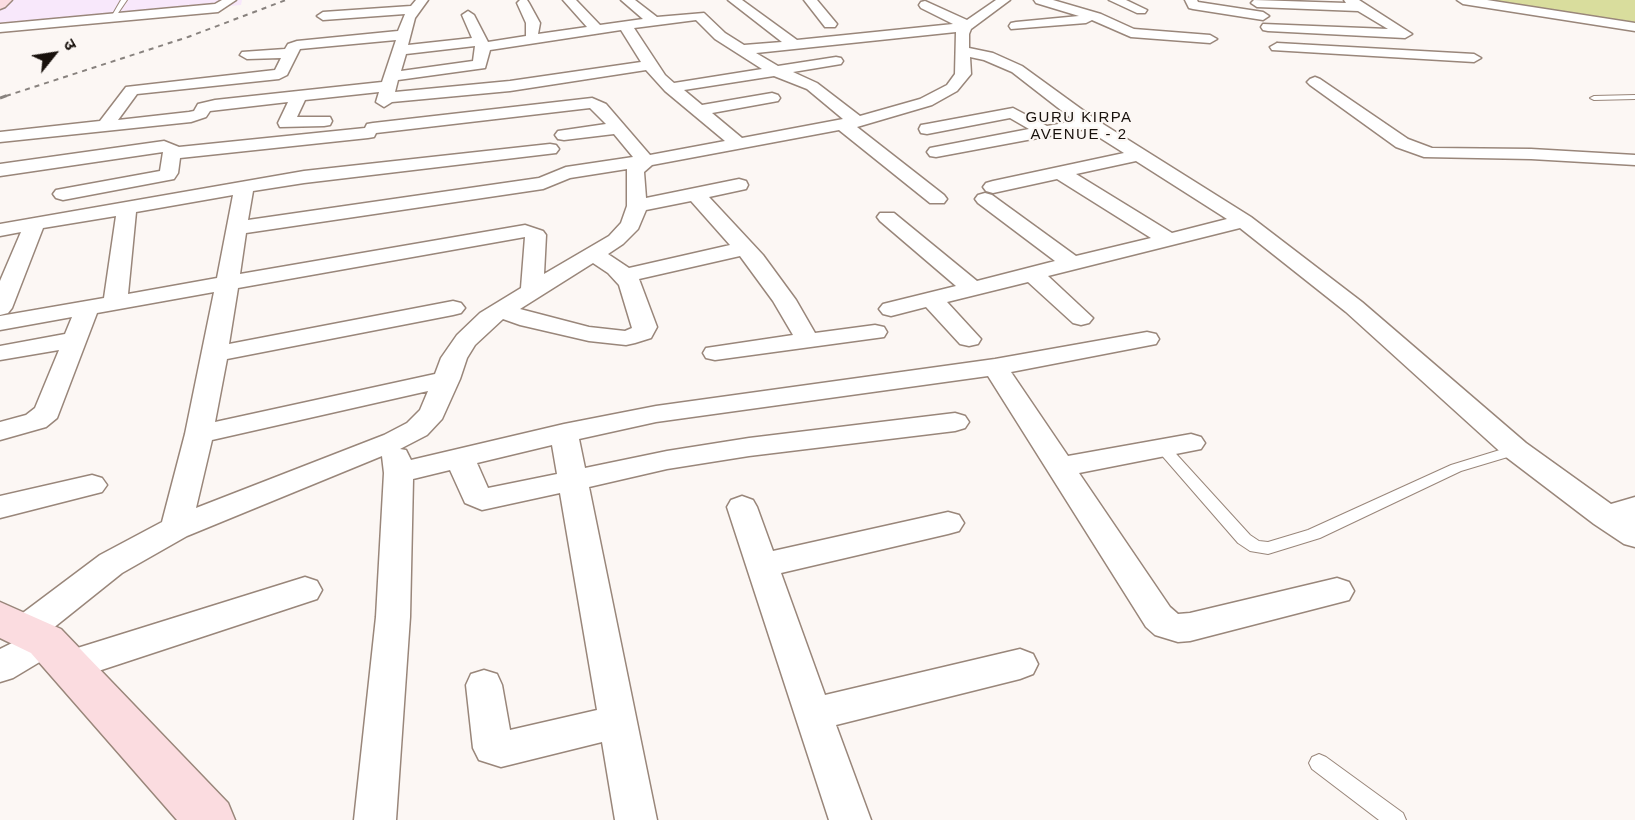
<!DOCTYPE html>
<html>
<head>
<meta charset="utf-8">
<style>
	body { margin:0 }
	#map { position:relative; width:1635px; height:820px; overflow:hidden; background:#fcf7f4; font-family:Helvetica,"Noto Sans Devanagari",sans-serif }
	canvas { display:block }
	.north { position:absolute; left:24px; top:24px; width:60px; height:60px; -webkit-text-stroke:4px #fcf7f4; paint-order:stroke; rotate:60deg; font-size:16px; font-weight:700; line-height:24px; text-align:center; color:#18110c }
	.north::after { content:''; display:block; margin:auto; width:21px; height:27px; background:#18110c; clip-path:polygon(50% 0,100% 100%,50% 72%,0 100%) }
</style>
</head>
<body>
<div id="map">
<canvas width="1635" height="820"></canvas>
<div class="north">उ</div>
</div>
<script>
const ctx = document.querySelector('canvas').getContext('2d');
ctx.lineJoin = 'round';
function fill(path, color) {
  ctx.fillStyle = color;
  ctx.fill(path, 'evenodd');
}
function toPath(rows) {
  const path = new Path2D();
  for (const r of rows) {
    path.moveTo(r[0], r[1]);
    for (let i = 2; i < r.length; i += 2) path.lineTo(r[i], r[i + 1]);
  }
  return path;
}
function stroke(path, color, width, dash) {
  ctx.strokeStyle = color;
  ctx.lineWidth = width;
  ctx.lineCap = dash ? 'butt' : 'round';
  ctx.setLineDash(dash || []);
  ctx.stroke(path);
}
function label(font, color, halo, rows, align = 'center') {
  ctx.font = font + ' Helvetica,sans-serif';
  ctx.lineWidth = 4.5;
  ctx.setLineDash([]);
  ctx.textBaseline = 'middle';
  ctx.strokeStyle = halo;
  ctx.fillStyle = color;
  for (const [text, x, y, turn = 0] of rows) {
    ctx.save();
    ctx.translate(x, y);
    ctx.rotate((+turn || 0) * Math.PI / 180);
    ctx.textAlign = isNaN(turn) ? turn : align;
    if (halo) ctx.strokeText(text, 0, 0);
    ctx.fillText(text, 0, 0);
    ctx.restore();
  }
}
const commercial = toPath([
	[0,0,242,0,241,5,0,27]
]);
const green = toPath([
	[1464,0,1635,0,1635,27]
]);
const lane = toPath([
	[121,0,127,0,114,19,110,19,121,0],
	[1635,95,1635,99,1594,100,1590,98,1594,96,1635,95],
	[1163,443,1168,445,1250,535,1259,541,1268,542,1308,530,1451,465,1516,445,1523,450,1521,453,1461,471,1320,538,1268,554,1250,551,1238,543,1158,451,1156,448,1158,445,1163,443],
	[1319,754,1326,757,1403,813,1406,820,1379,820,1312,769,1309,763,1312,757,1319,754]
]);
const street = toPath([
	[222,0,236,0,218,12,0,32,0,24,215,4,222,0],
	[416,0,428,0,415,18,408,45,472,38,462,15,468,11,474,15,488,42,526,36,526,23,517,3,520,0,527,0,529,3,540,23,538,34,587,27,563,0,576,0,600,25,643,19,621,0,635,0,657,17,704,13,725,33,744,45,782,42,728,0,742,0,797,40,953,24,921,8,919,5,921,2,925,1,967,20,996,0,1010,0,971,29,969,34,969,48,993,53,1022,66,1095,119,1251,217,1362,302,1526,443,1611,504,1635,497,1635,547,1624,544,1594,524,1506,457,1346,312,1240,228,1048,276,1093,318,1089,323,1081,325,1073,323,1028,282,947,302,981,339,978,344,969,346,960,344,926,307,891,316,883,314,879,309,883,304,956,286,880,221,877,217,880,213,894,213,977,281,1055,261,978,203,975,199,978,195,985,193,992,195,1076,256,1151,238,1057,179,993,193,986,191,983,187,986,183,993,181,1124,153,1086,129,936,157,930,156,927,152,930,148,1029,129,1010,118,927,134,921,133,919,129,921,125,927,124,1013,108,1047,126,1075,121,1012,72,984,60,970,57,971,74,957,91,932,105,857,127,944,195,947,199,944,203,930,203,839,130,652,165,644,172,646,198,739,179,746,181,748,185,746,189,709,197,763,255,796,300,815,333,875,325,884,327,887,332,884,337,715,360,706,358,703,353,706,348,793,335,773,301,740,256,639,279,657,327,651,338,635,343,626,345,589,341,520,325,503,319,475,345,467,358,460,379,442,419,427,435,400,449,406,450,411,460,564,424,656,406,995,359,1147,332,1156,334,1159,339,1156,344,1011,372,1068,456,1191,434,1201,437,1205,443,1201,449,1079,473,1170,607,1178,614,1190,613,1337,578,1349,582,1354,591,1349,600,1190,641,1178,642,1155,635,1146,627,988,376,656,422,579,439,585,468,667,451,749,438,955,413,965,416,969,422,965,428,955,431,749,456,667,469,589,487,657,820,615,820,602,742,501,767,479,760,473,748,466,685,471,674,484,670,497,674,502,685,510,730,597,710,560,493,482,510,465,503,450,470,413,479,410,617,396,820,354,820,376,617,384,473,382,456,187,536,122,573,52,629,58,631,64,641,58,651,13,678,0,682,0,649,14,642,7,631,12,621,100,555,162,522,185,434,214,292,97,313,57,418,46,427,0,440,0,422,26,415,35,408,59,350,0,360,0,346,65,334,72,317,0,330,0,316,104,298,116,216,43,228,12,308,8,313,0,315,0,281,21,232,0,236,0,224,304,171,550,144,556,145,559,149,556,153,304,183,253,191,248,220,539,178,566,167,633,157,614,134,564,140,558,139,555,135,558,131,606,124,590,108,376,133,374,137,368,138,180,158,178,173,174,179,63,200,56,198,53,194,56,190,160,171,163,152,0,176,0,164,164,141,179,147,365,128,367,124,373,123,592,98,606,104,650,155,725,141,665,91,646,70,510,91,392,102,384,107,376,102,379,92,305,100,297,117,330,117,332,121,330,125,324,126,280,127,278,123,288,102,210,111,206,117,191,122,0,142,0,132,100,121,126,87,275,70,281,58,247,59,240,55,242,52,285,49,288,44,297,41,398,31,405,14,323,20,317,16,323,12,411,6,416,0],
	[696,20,715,39,762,69,674,83,665,75,634,28,696,20],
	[621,30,641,62,510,81,395,92,398,80,485,68,490,50,621,30],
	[956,32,955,74,947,85,920,99,860,116,817,83,793,72,841,64,843,61,841,58,836,57,778,66,756,53,956,32],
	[396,40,382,82,215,100,198,104,194,111,189,112,118,120,137,94,279,79,287,75,300,49,396,40],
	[475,46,473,61,401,71,406,54,475,46],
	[774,76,807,89,843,119,742,138,712,113,778,101,780,98,778,95,772,93,702,105,684,90,774,76],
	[1136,161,1227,219,1172,233,1076,174,1136,161],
	[627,169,627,206,621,223,609,236,544,274,546,235,543,231,525,225,240,274,246,233,543,189,570,178,627,169],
	[233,195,217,278,128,294,136,212,233,195],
	[691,201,730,245,629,268,608,254,623,244,638,229,646,210,691,201],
	[525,237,521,288,480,313,457,335,441,358,435,374,215,422,227,359,453,315,461,313,465,308,461,303,453,301,229,344,238,288,525,237],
	[593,263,608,273,619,285,632,328,625,331,589,327,520,309,593,263],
	[428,391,420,410,407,423,384,435,196,508,212,440,428,391],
	[552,445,557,474,488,488,477,463,552,445],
	[804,0,817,0,837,24,835,27,825,27,804,0],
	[1034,0,1053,0,1101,14,1134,29,1210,35,1217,39,1210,43,1131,37,1092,20,1086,23,1011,29,1009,26,1011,23,1016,22,1079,16,1036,3,1034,0],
	[1109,0,1126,0,1147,10,1145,13,1137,13,1109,0],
	[1185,0,1197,0,1198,2,1263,12,1269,16,1263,20,1193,9,1189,8,1185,0],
	[1254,0,1346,3,1344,0,1359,0,1412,34,1405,38,1268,31,1263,30,1261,27,1263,24,1388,29,1358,11,1257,7,1251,3,1254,0],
	[1457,0,1487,0,1635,23,1635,31,1463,4,1457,0],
	[1277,43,1474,54,1481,58,1474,62,1272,50,1270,47,1277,43],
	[1315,77,1320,79,1408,139,1432,148,1531,149,1635,155,1635,165,1531,159,1424,157,1396,147,1310,85,1307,82,1310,79,1315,77],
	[92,475,102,478,107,485,102,492,0,518,0,496,92,475],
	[742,496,753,500,757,507,773,551,948,512,959,515,964,523,959,531,948,534,781,573,825,695,1020,649,1033,654,1038,664,1033,674,1020,679,836,725,871,820,829,820,727,507,731,500,742,496],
	[305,577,317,581,322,590,317,599,68,681,55,677,50,666,55,655,305,577]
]);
const secondary = toPath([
	[0,0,12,0,5,7,0,9,0,0],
	[0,602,61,629,228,803,235,820,177,820,31,653,0,638,0,602]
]);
const railFar1 = toPath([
	[6,96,188,37,286,0]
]);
const rail = toPath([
	[0,98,11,94]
]);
const farNeighbourhoodnames = [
	["GURU KIRPA",1079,118],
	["AVENUE - 2",1079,135]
];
fill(commercial, '#f8e8fb');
fill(green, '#d9dd9d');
stroke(lane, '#99867a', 2);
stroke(street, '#99867a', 3);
stroke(secondary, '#99867a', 3);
fill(lane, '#fff');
fill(street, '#fff');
fill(secondary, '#fbdce0');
stroke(railFar1, '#88827e', 2, [5, 5]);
stroke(rail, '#88827e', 3, [7, 7]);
ctx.letterSpacing = '1.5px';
label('15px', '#18110c', '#fcf7f4', farNeighbourhoodnames);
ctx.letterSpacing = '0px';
</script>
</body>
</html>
